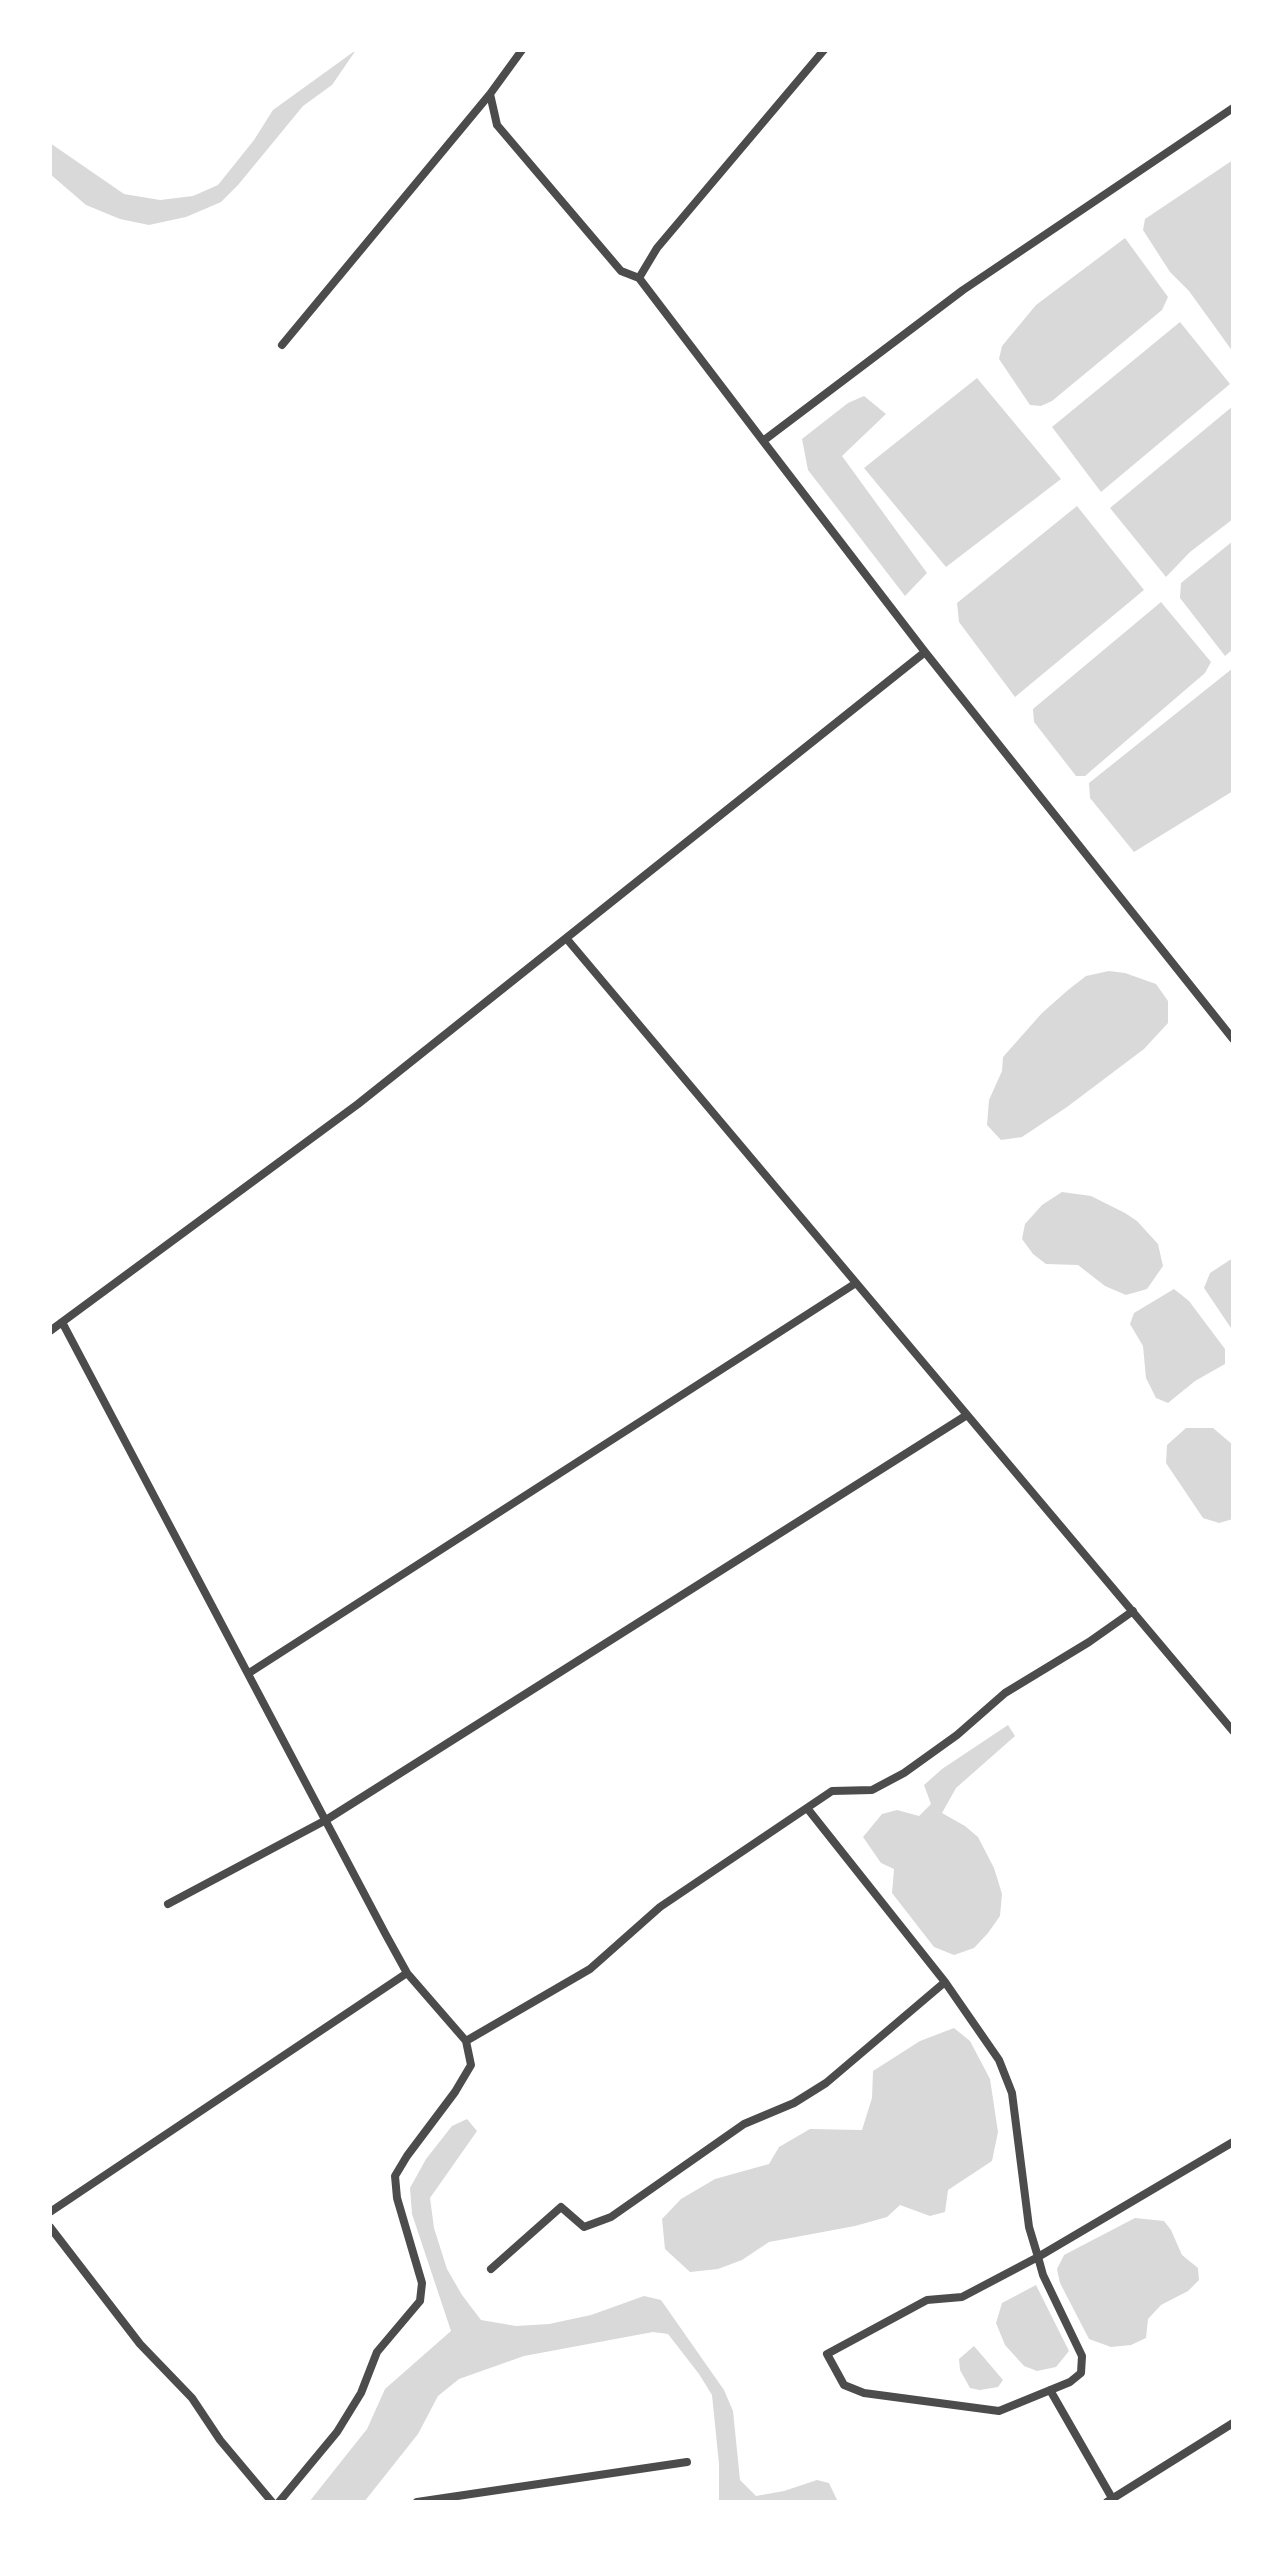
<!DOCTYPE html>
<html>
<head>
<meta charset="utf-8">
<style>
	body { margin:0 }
	#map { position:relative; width:1283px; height:2552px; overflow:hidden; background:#fff; font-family:"Asap Condensed",sans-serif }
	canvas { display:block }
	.frame { position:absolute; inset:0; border:52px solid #fff; pointer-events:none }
</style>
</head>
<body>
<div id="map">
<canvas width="1283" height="2552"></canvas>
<div class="frame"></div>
</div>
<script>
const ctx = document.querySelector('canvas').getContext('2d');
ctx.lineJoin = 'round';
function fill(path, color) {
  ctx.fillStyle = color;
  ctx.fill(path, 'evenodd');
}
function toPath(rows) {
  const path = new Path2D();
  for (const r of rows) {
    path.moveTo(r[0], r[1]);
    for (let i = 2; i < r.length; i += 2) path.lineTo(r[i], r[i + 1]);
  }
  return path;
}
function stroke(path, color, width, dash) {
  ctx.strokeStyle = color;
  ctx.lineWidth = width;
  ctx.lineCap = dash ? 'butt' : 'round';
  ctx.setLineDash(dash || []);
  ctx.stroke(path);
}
const water = toPath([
	[356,50,332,85,303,106,238,185,221,202,186,217,149,225,120,219,86,205,50,174,50,143,124,194,160,200,193,196,218,185,254,140,273,110],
	[1233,160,1233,352,1189,291,1170,272,1143,230,1145,219],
	[1125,238,1168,297,1162,310,1052,401,1041,406,1030,405,999,359,1002,346,1036,305],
	[1180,322,1230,384,1101,492,1052,427],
	[977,378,1061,479,946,567,864,468],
	[864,396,886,414,842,456,927,573,905,596,808,470,802,439,848,403],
	[1233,406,1233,519,1190,552,1166,577,1110,508],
	[1077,506,1144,590,1015,697,959,622,957,603],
	[1233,541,1233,649,1225,656,1180,598,1181,583],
	[1161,602,1211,662,1205,673,1085,776,1076,776,1034,722,1033,709],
	[1233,668,1233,791,1134,852,1090,798,1089,783],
	[1109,971,1125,973,1156,984,1168,1001,1168,1023,1144,1049,1067,1107,1022,1137,1001,1140,987,1125,989,1100,1002,1071,1003,1057,1042,1013,1068,990,1086,976],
	[1062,1192,1091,1196,1125,1213,1137,1221,1158,1244,1163,1266,1147,1289,1126,1295,1105,1286,1078,1265,1046,1264,1033,1254,1022,1239,1025,1224,1042,1205],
	[1233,1258,1233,1331,1204,1288,1210,1273],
	[1174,1289,1189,1301,1225,1349,1225,1364,1195,1381,1168,1403,1156,1398,1146,1378,1143,1346,1130,1324,1134,1313],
	[1186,1428,1213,1428,1233,1445,1233,1519,1219,1523,1203,1518,1166,1463,1167,1445],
	[1008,1725,1015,1736,956,1788,942,1813,965,1826,978,1837,994,1868,1002,1894,1000,1916,988,1933,974,1948,954,1955,934,1947,892,1893,894,1869,881,1863,863,1837,882,1814,897,1810,919,1816,931,1804,924,1785,942,1769],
	[954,2028,970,2041,990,2079,998,2132,992,2161,948,2190,945,2212,930,2216,900,2205,887,2217,855,2226,769,2242,742,2260,718,2269,690,2272,665,2249,662,2219,681,2199,715,2179,769,2164,779,2147,810,2129,862,2130,872,2098,873,2071,920,2041],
	[467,2119,477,2131,430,2198,434,2228,447,2269,462,2295,481,2320,516,2326,549,2324,591,2315,644,2296,661,2300,724,2390,733,2411,740,2480,756,2496,784,2491,817,2480,829,2483,838,2502,719,2502,719,2464,712,2395,699,2374,668,2334,653,2332,524,2356,459,2379,438,2396,418,2434,364,2502,309,2502,367,2429,385,2389,451,2331,412,2214,410,2188,426,2159,452,2126],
	[1135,2218,1164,2221,1171,2230,1182,2255,1198,2268,1199,2280,1188,2291,1161,2305,1148,2319,1146,2338,1131,2345,1111,2347,1089,2339,1060,2283,1057,2269,1064,2255],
	[1036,2285,1069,2351,1056,2367,1037,2371,1024,2366,1005,2345,996,2323,1002,2303],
	[974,2346,1003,2380,998,2387,980,2390,970,2388,960,2370,959,2359]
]);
const minor = toPath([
	[522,50,490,94,497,125,621,271,639,278,763,441,963,290,1233,108],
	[639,278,657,248,824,50],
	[282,345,490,94],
	[763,441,925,652,1233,1039],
	[566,938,1233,1731],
	[62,1322,386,1935,407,1973,466,2041,471,2065,455,2092,407,2156,395,2176,397,2198,422,2283,420,2301,377,2352,361,2393,337,2432,279,2502],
	[50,1331,358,1104,925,652],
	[249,1673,856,1283],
	[807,1808,945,1982,999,2060,1012,2093,1029,2227,1038,2257,1043,2275,1082,2356,1081,2373,1070,2382,999,2411,864,2393,844,2385,827,2354,927,2300,962,2297,1038,2257,1233,2142],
	[168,1904,326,1820,967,1415],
	[466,2041,590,1969,660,1907,832,1791,872,1790,904,1773,957,1735,1005,1693,1089,1642,1133,1611],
	[50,2212,407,1973],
	[50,2227,140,2344,192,2398,220,2440,272,2502],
	[491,2269,561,2207,584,2227,611,2217,744,2124,794,2103,826,2083,945,1982],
	[1050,2390,1112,2498],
	[417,2502,687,2462],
	[1107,2502,1233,2423]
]);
fill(water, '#d9d9d9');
stroke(minor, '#4c4c4c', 8);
</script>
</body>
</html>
